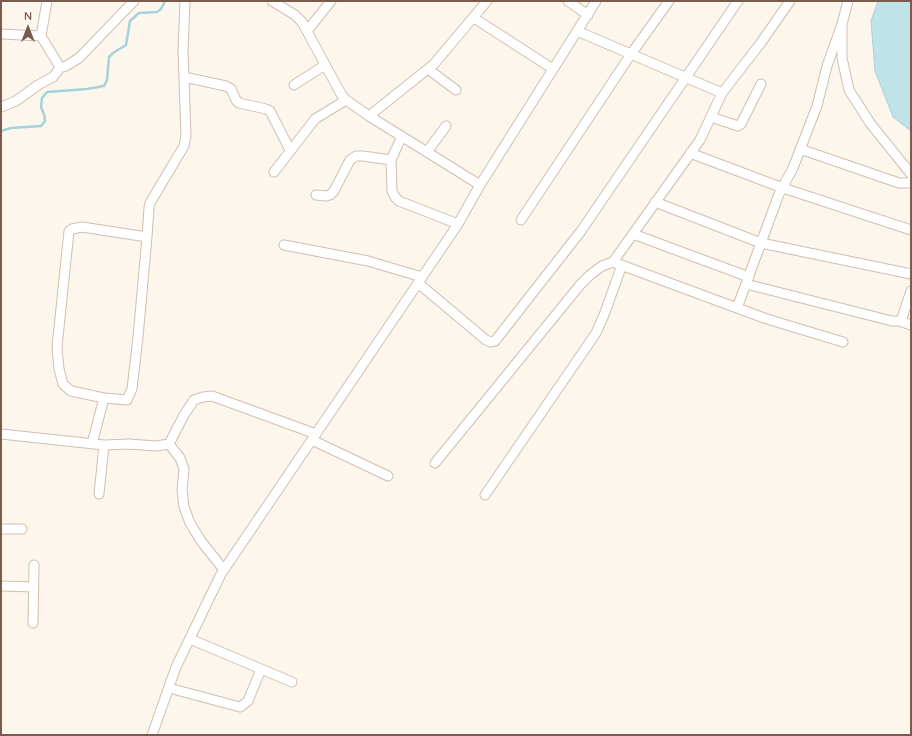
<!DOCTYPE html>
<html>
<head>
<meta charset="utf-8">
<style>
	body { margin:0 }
	#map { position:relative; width:912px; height:736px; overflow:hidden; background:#fdf6ec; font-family:Quicksand,sans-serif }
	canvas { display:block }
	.frame { position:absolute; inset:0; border:2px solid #7a5c4d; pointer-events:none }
	.north { position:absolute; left:8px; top:8px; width:40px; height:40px; -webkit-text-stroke:3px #fffaf3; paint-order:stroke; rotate:0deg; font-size:11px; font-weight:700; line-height:16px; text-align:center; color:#7a5c4d }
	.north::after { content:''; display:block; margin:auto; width:14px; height:18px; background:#7a5c4d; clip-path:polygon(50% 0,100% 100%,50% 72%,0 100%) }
</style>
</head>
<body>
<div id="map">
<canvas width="912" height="736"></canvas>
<div class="frame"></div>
<div class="north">N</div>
</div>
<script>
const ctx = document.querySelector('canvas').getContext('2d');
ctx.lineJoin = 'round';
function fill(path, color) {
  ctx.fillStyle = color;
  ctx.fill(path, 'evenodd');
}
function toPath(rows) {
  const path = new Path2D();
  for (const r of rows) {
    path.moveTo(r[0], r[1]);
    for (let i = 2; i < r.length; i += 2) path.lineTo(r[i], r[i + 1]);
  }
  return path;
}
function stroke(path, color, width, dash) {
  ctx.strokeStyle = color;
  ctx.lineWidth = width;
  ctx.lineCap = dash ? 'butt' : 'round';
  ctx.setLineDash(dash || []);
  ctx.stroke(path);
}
const water = toPath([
	[878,1,911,1,911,131,893,117,875,71,871,21,878,1]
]);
const stream = toPath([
	[1,131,11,128,41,126,45,121,44,114,41,107,42,98,47,92,87,89,104,86,107,80,109,57,113,53,126,45,130,21,139,13,157,12,161,9,165,1]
]);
const minor = toPath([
	[272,1,295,15,302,22,341,94,346,100,369,116],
	[568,1,588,15],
	[848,1,842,24,842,58,849,90,870,123,911,174],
	[474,18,553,69],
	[307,31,331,1],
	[577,31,722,93,700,140,613,262],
	[1,34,41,36,47,1],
	[59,68,66,66,79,58,134,1],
	[428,69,456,90],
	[184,77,226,86,231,89,236,100,239,103,266,109,270,111,290,150],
	[294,85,325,65],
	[722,93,760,44,790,1],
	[1,107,16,101,38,85,53,77,57,72,59,68,58,64,41,36],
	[711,117,738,126,741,124,761,84],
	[402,136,391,160,392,191,395,197,399,201,458,224],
	[800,149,899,183,909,183,911,181],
	[427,152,446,126],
	[690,153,783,188,911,230],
	[274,172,315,119,346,100],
	[480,185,369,116,434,64,487,1],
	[316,195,326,196,330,195,334,191,350,160,356,156,363,156,391,160],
	[655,202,761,243,911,274],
	[521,220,631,54,669,1],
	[633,234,749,277],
	[147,237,82,227,72,229,69,231,57,347,59,369,63,384,71,391,104,398,127,400,132,389,138,337,147,237,149,208,150,203,184,146,186,136,183,51,185,1],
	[284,245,368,261,422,277],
	[418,283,486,340,491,342,495,341,581,231,738,1],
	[746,284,892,321,899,321,902,318,911,291],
	[737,308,767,319,843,342],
	[899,321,911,325],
	[1,434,104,445,129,444,156,446,169,444,184,415,194,400,203,397,212,396,316,434],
	[312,440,388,476],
	[92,444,104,398],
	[169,444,180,458,184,469,182,490,184,507,190,523,201,541,224,570],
	[435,463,580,285,590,275,602,266,613,262,737,308,779,194,793,168,817,106,827,66,842,24],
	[99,494,104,445],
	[485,495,596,333,604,315,622,265],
	[1,529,22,529],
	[1,586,34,587],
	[33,623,34,565],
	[190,639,292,682],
	[169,688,240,707,248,701,261,669],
	[152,735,176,667,221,574,458,224,480,185,596,1]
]);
fill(water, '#bfe3e8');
stroke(water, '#a5d3da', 1);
stroke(stream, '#a5d3da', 2.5);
stroke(minor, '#d1beb0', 11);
stroke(minor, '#fff', 9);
</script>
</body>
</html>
